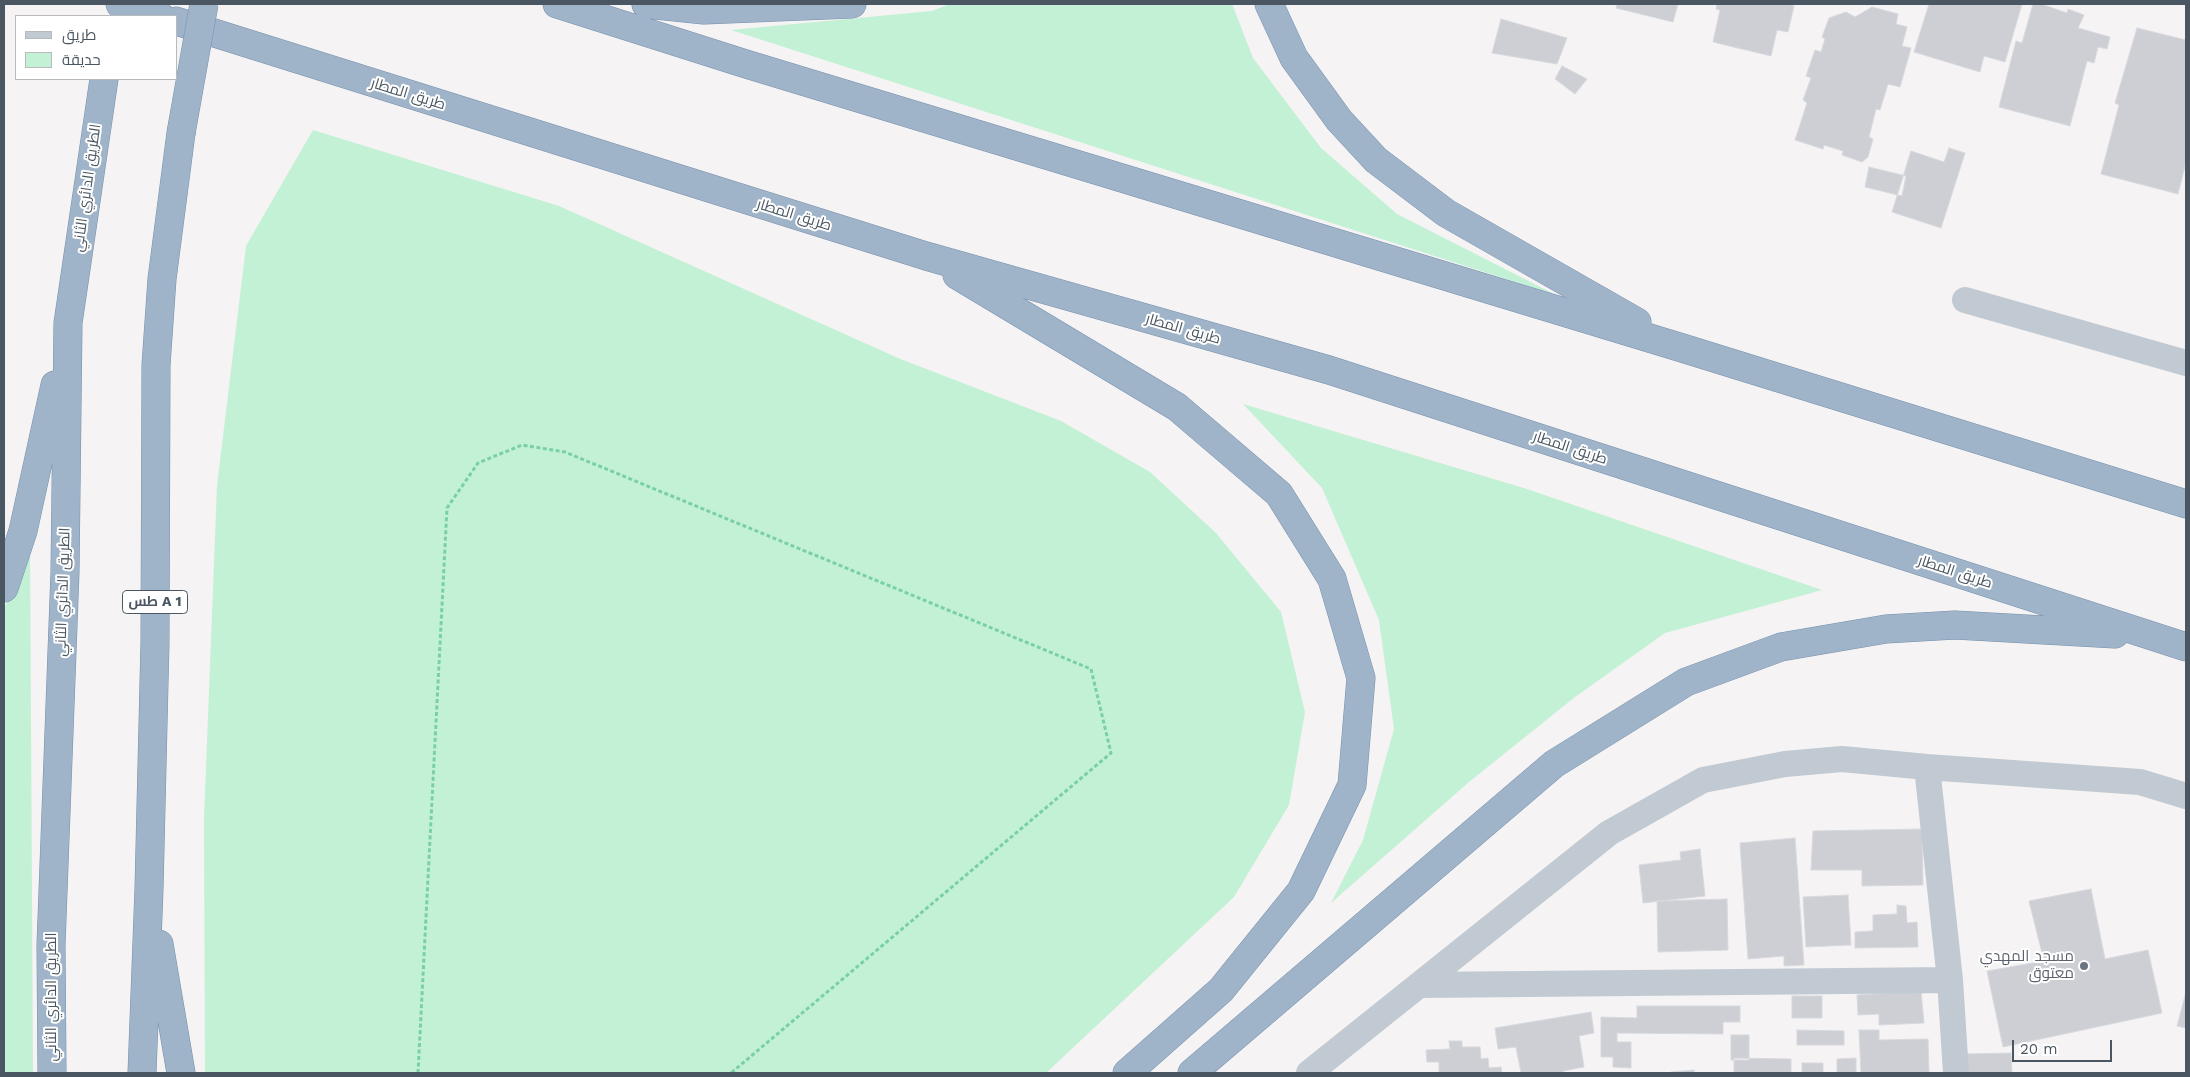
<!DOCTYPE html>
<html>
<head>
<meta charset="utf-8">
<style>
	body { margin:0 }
	#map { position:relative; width:2190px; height:1077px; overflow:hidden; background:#f5f3f3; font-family:"Work Sans",Cairo,sans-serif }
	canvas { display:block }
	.frame { position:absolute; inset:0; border:5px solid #4a5661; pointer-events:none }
	.legend { position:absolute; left:15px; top:15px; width:162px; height:65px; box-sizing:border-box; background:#fff; border:1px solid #b7bbc0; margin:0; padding:6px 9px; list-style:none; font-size:15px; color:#4a5661 }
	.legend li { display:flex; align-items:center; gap:10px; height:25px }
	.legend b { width:25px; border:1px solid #b7bbc0 }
	.scale { position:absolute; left:2012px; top:1040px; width:100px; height:22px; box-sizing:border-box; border:2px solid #4a5661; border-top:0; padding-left:6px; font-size:15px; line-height:18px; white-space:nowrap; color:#4a5661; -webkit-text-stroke:4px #fff; paint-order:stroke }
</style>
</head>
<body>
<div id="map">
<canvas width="2190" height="1077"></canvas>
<div class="frame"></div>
<ul class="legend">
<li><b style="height:6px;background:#c1cad2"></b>طريق</li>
<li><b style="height:14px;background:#c3f1d5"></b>حديقة</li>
</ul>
<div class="scale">20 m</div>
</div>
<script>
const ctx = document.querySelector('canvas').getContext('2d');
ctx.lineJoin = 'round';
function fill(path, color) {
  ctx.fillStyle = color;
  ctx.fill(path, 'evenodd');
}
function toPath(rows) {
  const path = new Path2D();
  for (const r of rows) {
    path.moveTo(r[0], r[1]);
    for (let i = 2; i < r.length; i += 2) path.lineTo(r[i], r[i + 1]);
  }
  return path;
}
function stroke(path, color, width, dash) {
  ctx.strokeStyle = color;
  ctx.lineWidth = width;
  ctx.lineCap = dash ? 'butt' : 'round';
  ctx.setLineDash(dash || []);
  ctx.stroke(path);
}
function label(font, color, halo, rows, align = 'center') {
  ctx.font = font + ' "Work Sans",Cairo,sans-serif';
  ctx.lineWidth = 4;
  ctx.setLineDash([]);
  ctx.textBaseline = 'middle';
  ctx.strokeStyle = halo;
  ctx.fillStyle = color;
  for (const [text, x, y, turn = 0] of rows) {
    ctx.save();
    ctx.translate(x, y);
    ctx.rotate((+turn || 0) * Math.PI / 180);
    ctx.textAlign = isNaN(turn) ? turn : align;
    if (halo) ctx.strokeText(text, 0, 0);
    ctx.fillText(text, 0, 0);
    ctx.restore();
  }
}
const green = toPath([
	[950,4,1232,4,1253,58,1321,148,1397,214,1556,295,731,30,932,11],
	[313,130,559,206,898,358,1061,421,1150,472,1216,533,1281,612,1305,712,1289,805,1234,897,1046,1073,205,1073,204,819,217,486,246,246],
	[1243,404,1527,489,1822,590,1665,633,1575,697,1469,782,1331,903,1363,840,1394,729,1379,620,1322,488],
	[30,548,33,1073,4,1073,4,609]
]);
const building = toPath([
	[1617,4,1678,4,1673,22,1616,8,1617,4],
	[1717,4,1788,4,1794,6,1788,32,1777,30,1771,56,1713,42,1720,10,1716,9,1717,4],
	[1929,4,2022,4,2005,62,1984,56,1980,72,1914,52,1929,4],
	[2033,4,2041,4,2067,13,2068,9,2084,15,2078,28,2110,37,2107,49,2098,47,2094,63,2087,61,2070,126,1999,107,2016,41,2022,43,2033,4],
	[1872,7,1898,14,1896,24,1907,27,1902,46,1911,48,1900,87,1888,84,1880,110,1876,109,1869,137,1873,139,1868,157,1862,162,1842,155,1843,151,1824,145,1823,149,1795,140,1807,103,1803,100,1811,78,1806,76,1815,50,1821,52,1825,39,1822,37,1829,18,1846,12,1855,17,1872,7],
	[1501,19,1567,38,1557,64,1492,53,1501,19],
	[2137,28,2186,40,2186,162,2178,194,2101,174,2119,105,2115,103,2137,28],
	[1562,66,1587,79,1575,94,1555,79,1562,66],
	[1949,148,1965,153,1941,228,1892,212,1911,151,1944,162,1949,148],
	[1869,167,1906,176,1902,196,1865,187,1869,167],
	[1922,829,1923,885,1862,886,1862,870,1811,870,1813,831,1922,829],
	[1795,838,1804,965,1784,966,1784,956,1748,959,1740,843,1795,838],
	[1700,849,1705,896,1643,903,1639,865,1681,860,1680,852,1700,849],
	[2091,889,2105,959,2148,950,2162,1013,2003,1047,1987,971,2044,961,2029,901,2091,889],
	[1848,895,1851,945,1806,947,1803,897,1848,895],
	[1727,899,1728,950,1658,952,1657,901,1727,899],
	[1897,905,1906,906,1907,923,1917,922,1918,947,1855,948,1855,932,1873,931,1873,915,1897,914,1897,905],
	[1921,991,1924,1023,1879,1025,1879,1014,1858,1015,1857,995,1921,991],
	[2186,992,2186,1028,2177,1026,2186,992],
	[1792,996,1822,996,1822,1018,1792,1018,1792,996],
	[1637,1006,1740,1006,1740,1022,1723,1022,1723,1034,1617,1033,1617,1042,1631,1042,1631,1068,1613,1067,1613,1057,1601,1057,1601,1017,1637,1018,1637,1006],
	[1591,1012,1594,1033,1579,1036,1584,1067,1563,1071,1563,1073,1521,1073,1516,1047,1498,1049,1495,1028,1591,1012],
	[1797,1030,1844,1031,1844,1045,1797,1045,1797,1030],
	[1859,1030,1879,1030,1879,1040,1928,1039,1929,1073,1861,1073,1859,1030],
	[1731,1035,1749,1035,1749,1060,1731,1060,1731,1035],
	[1449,1041,1462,1041,1462,1047,1480,1047,1481,1059,1488,1058,1489,1068,1501,1067,1502,1073,1432,1073,1439,1073,1439,1062,1427,1062,1426,1050,1450,1049,1449,1041],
	[2011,1053,2012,1073,1964,1073,1963,1054,2011,1053],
	[1734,1058,1791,1059,1791,1073,1734,1073,1734,1058],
	[1856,1058,1856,1073,1837,1073,1837,1059,1856,1058],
	[1802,1063,1823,1063,1823,1073,1802,1073,1802,1063],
	[1694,1070,1694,1073,1671,1073,1671,1072,1694,1070]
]);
const path = toPath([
	[418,1073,447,508,478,463,522,445,565,452,1091,669,1111,753,731,1073]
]);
const minor = toPath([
	[1965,300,2186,363],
	[1927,767,1950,980,1956,1073],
	[1421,985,1950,980],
	[1309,1073,1609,833,1703,780,1785,764,1842,759,1927,767,2140,782,2186,796]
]);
const trunk = toPath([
	[120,4,160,16],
	[557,4,746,64,1679,347,2186,504],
	[646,4,704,10,852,4],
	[1269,4,1294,58,1339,120,1376,160,1446,213,1637,322],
	[176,21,926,256,1329,370,2186,647],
	[957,275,1177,407,1279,494,1332,579,1361,678,1352,785,1301,891,1221,990,1127,1073],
	[4,588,23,531,55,385],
	[159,944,181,1073],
	[52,1073,51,945,65,572,68,323,104,79],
	[142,1073,149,889,155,642,156,365,162,279,181,133],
	[1192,1073,1554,764,1686,682,1781,647,1886,629,1955,625,2115,634]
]);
const trunkBridge = toPath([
	[181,133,204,4]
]);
const markers = [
	[2084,966,5,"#6b7280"]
];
const shields = [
	[155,602,65]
];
const shieldNames = [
	["طس A 1",155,602]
];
const streetNames = [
	["طريق المطار",408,94,17],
	["الطريق الدائري الثاني",87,188,-82],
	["طريق المطار",794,215,17],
	["طريق المطار",1183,329,16],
	["طريق المطار",1570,448,18],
	["طريق المطار",1955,572,18],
	["الطريق الدائري الثاني",63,592,-88],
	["الطريق الدائري الثاني",52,997,-90]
];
const worshipNames = [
	["مسجد المهدي",2074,957],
	["معتوق",2074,974]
];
fill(green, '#c3f1d5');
fill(building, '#cdcfd5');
stroke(building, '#d7d9de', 1);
stroke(trunk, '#7690ad', 29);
stroke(path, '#7ad0a6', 3, [4, 2.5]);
stroke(minor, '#c1cad2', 26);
stroke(trunk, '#9fb4c9', 28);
stroke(trunkBridge, '#7690ad', 29, []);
stroke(trunkBridge, '#9fb4c9', 28);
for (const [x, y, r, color] of markers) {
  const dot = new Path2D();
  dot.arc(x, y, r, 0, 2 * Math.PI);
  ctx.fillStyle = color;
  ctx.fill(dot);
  stroke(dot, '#fff', 2);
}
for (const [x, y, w] of shields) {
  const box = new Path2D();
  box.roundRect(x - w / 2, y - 11.5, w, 23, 4);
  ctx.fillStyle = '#fff';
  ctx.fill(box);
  stroke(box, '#4a5661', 1);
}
label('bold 14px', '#4a5661', null, shieldNames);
label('15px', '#4a5661', '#fff', streetNames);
label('15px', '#5b616d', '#fff', worshipNames, 'right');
</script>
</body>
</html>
